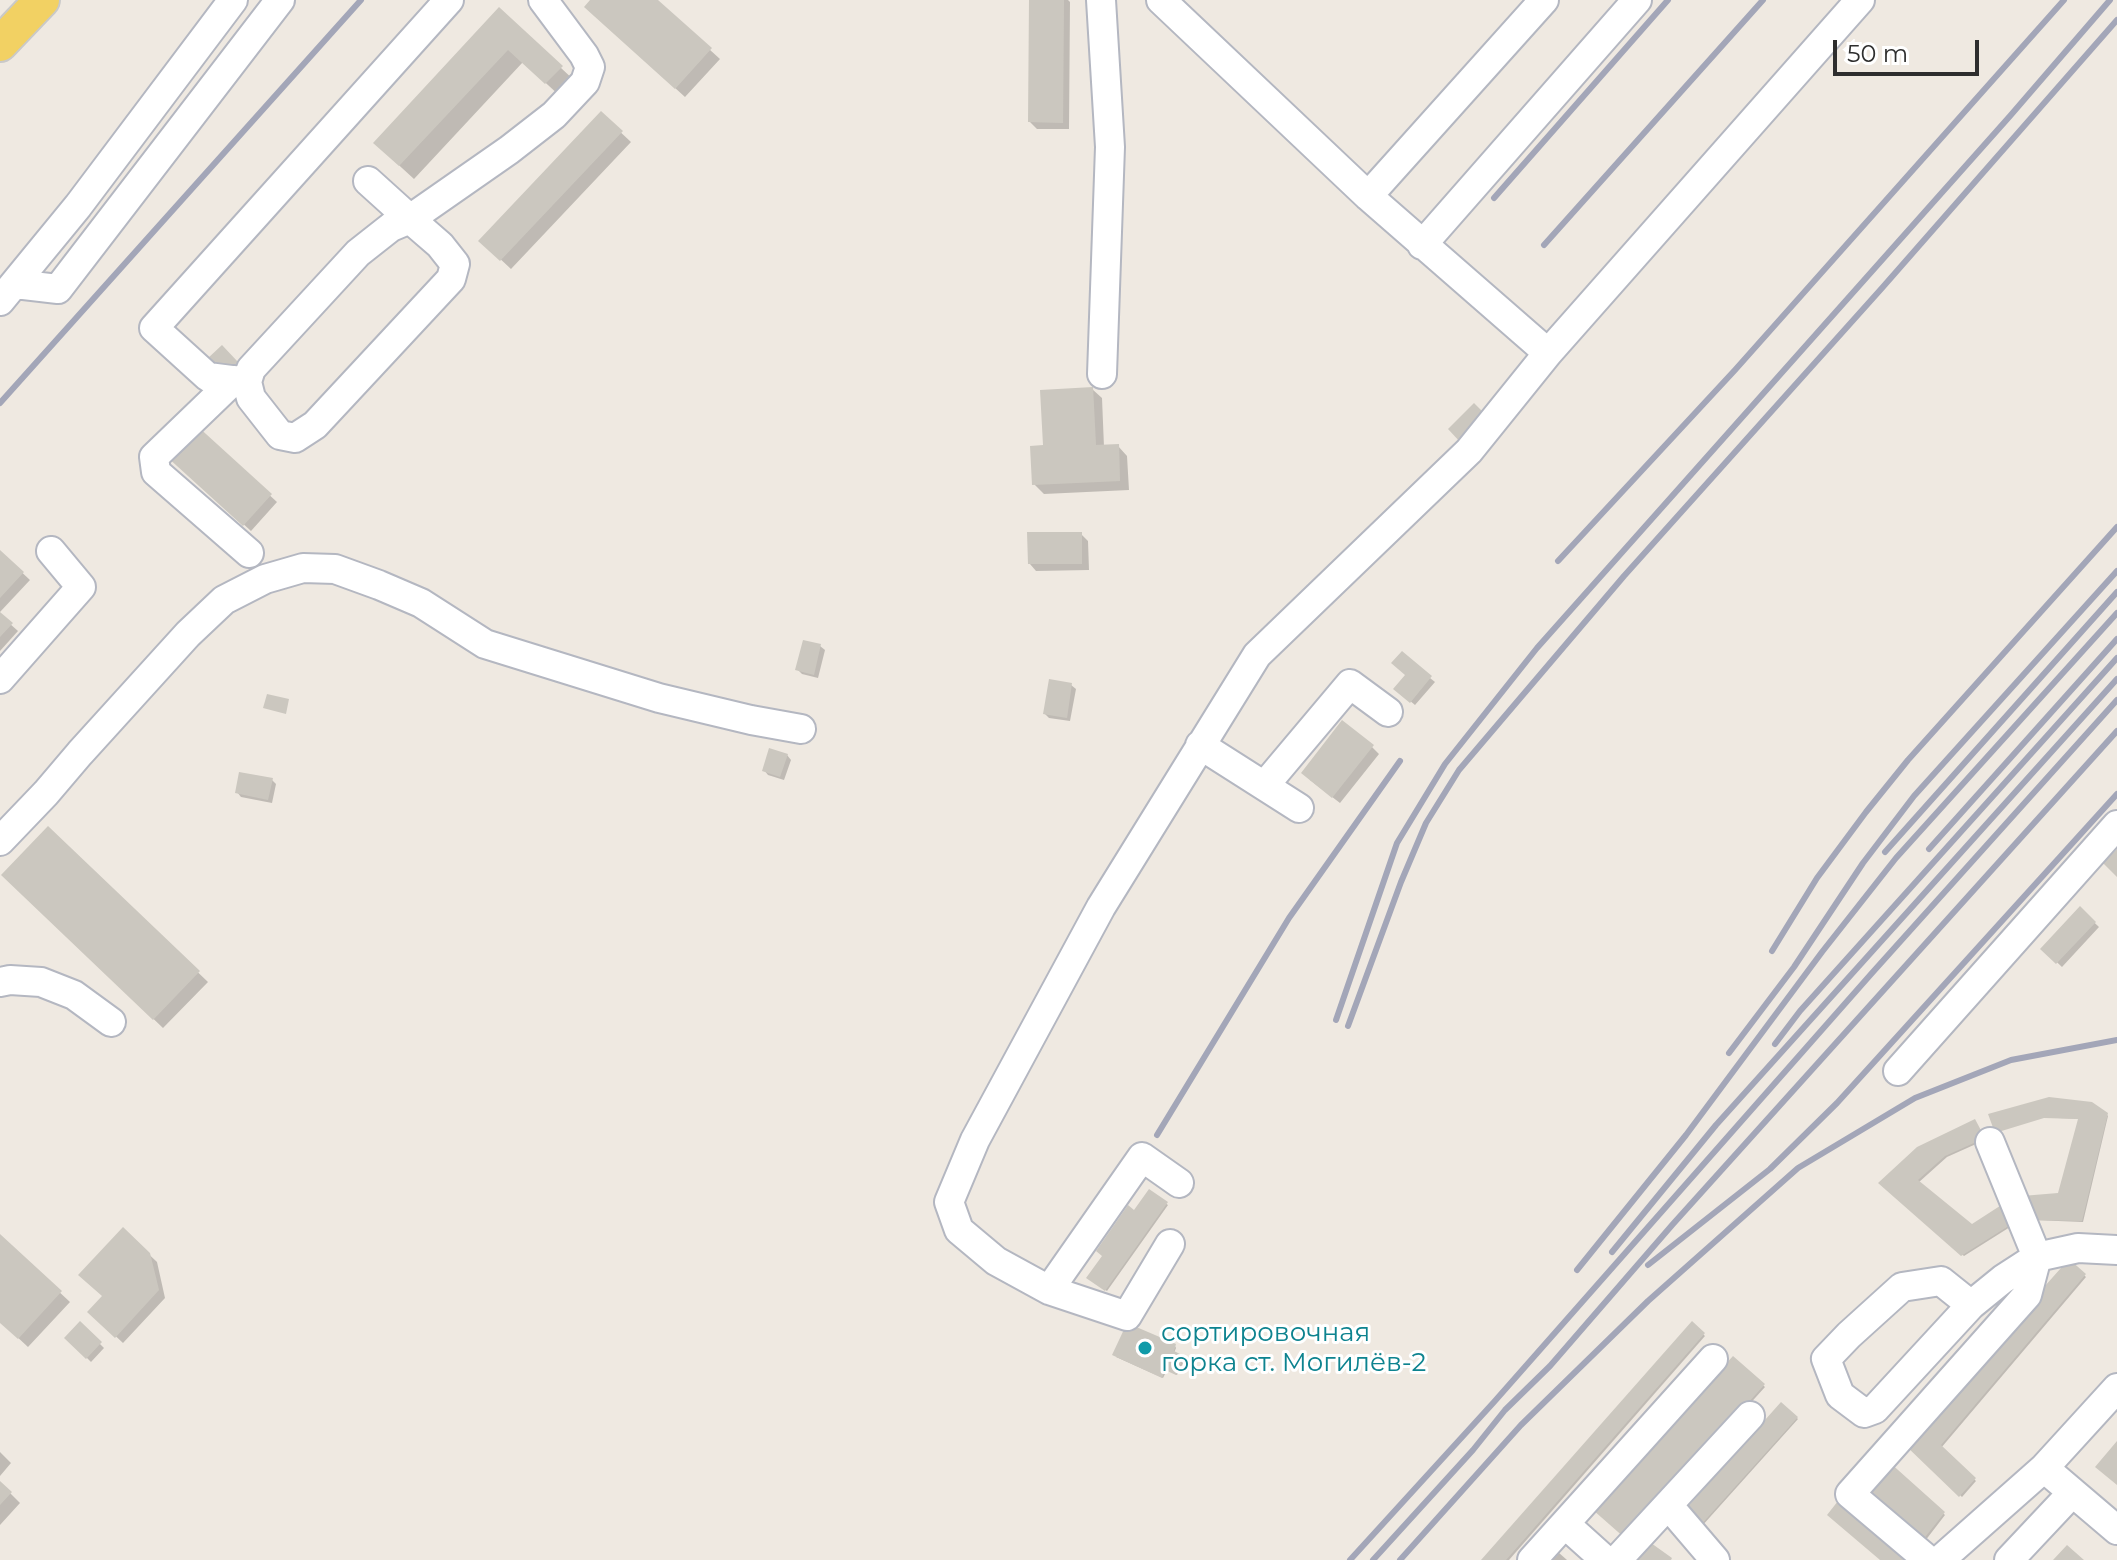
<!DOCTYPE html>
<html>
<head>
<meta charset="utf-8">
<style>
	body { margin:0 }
	#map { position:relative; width:2117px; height:1560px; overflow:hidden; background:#efe9e1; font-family:Montserrat,sans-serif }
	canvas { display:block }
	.scale { position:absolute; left:1833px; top:40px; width:146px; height:36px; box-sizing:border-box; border:4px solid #2e2e2e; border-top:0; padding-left:10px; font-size:24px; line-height:28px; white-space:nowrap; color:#2e2e2e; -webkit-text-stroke:6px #fff; paint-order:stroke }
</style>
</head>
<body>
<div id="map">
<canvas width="2117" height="1560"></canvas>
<div class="scale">50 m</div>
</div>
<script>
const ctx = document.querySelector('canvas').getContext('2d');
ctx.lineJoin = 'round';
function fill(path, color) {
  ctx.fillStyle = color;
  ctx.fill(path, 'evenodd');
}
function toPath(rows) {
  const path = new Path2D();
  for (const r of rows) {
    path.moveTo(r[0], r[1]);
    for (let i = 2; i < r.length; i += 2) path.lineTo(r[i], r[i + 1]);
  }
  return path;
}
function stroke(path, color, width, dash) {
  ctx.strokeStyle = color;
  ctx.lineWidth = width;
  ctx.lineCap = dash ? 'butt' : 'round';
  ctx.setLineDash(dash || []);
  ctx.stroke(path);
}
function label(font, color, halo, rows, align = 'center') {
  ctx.font = font + ' Montserrat,sans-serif';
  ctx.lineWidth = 6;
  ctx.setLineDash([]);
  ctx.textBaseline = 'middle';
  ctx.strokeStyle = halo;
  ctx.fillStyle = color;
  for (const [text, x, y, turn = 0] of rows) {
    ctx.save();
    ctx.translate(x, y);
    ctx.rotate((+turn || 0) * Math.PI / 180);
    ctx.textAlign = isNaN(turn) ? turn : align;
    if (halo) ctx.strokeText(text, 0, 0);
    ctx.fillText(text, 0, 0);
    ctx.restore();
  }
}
const shadow = toPath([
	[593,0,655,0,720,59,685,97,596,16],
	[1031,0,1068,0,1070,2,1069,129,1037,129,1030,122],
	[499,10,576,82,561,97,523,62,414,179,390,157],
	[601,114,631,142,511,269,481,241],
	[1092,389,1102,398,1104,447,1118,446,1127,456,1129,490,1044,494,1034,484,1045,447],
	[195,427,277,502,251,531,176,462],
	[1081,534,1088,541,1089,570,1036,571,1030,564],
	[0,552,30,580,0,612],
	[0,615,18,631,0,651],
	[820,646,825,650,818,678,802,674,798,670],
	[1430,678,1435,682,1415,705,1396,689],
	[1071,685,1076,689,1070,721,1049,718,1045,714],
	[1372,747,1379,754,1340,803,1310,780],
	[787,755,791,760,784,780,768,775,764,770],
	[272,780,276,784,272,803,241,797,237,792],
	[48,829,208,982,163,1028,3,875],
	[2080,909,2099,927,2062,967,2043,949],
	[1990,1115,2107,1115,2108,1116,2083,1222,2033,1220,2060,1195,2080,1119],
	[1975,1122,1985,1140,1947,1157,1918,1183,1972,1227,2018,1222,1964,1256,1881,1183],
	[1149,1192,1168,1205,1107,1291,1089,1278,1109,1263,1135,1212],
	[123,1230,157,1262,165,1298,123,1343,90,1312,104,1297],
	[0,1237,70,1302,28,1347,0,1321],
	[2070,1262,2086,1277,1941,1448,1976,1481,1962,1497,1907,1443],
	[80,1324,104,1348,91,1362,67,1338],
	[1692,1324,1705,1336,1509,1560,1484,1560],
	[1175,1346,1176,1348,1174,1353,1185,1359,1177,1375,1167,1370,1163,1378,1116,1357],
	[1733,1359,1765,1387,1628,1539],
	[1782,1405,1798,1419,1702,1526,1686,1511],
	[0,1452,11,1463,0,1476],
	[1888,1464,1945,1515,1925,1541],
	[0,1483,20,1503,0,1525],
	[1558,1552,1567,1560,1551,1560]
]);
const building = toPath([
	[590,0,658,0,712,48,675,89,584,7],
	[1029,0,1064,0,1063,123,1028,122],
	[499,7,563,66,545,84,508,50,399,166,373,143],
	[601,111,623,131,500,261,478,241],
	[222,345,238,362,223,376,207,359],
	[1093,387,1096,445,1119,444,1120,481,1032,485,1030,446,1043,445,1040,390],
	[1474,403,1488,417,1461,443,1448,429],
	[195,424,272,494,243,526,166,456],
	[1027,532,1082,532,1082,564,1028,564],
	[0,550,24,572,0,598],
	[0,612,13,623,0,637],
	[803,640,821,644,814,675,795,670],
	[1402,651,1432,676,1410,703,1393,689,1405,675,1391,663],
	[1049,679,1072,683,1067,718,1043,714],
	[267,694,289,699,286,714,263,708],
	[1342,720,1374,745,1332,798,1301,773],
	[769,748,788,754,780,777,762,771],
	[239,772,273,778,268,800,235,793],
	[48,826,200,971,153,1020,1,875],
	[2117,849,2117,877,2103,863],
	[2080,906,2096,922,2056,964,2040,949],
	[2049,1097,2092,1102,2108,1113,2082,1221,2030,1220,2022,1196,2058,1193,2078,1119,2044,1118,1995,1133,1988,1114],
	[1975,1119,1985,1138,1945,1156,1918,1180,1972,1224,2006,1202,2018,1220,1961,1256,1878,1183,1917,1147],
	[1149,1189,1168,1202,1105,1291,1086,1278,1102,1256,1096,1251,1128,1205,1134,1210],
	[123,1227,150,1253,159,1290,115,1338,87,1312,102,1296,78,1275],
	[0,1234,62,1291,18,1339,0,1323],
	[2069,1259,2086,1274,1941,1445,1976,1478,1959,1497,1904,1444],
	[80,1321,102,1342,86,1359,64,1338],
	[1692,1321,1705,1333,1506,1560,1481,1560],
	[1127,1323,1176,1344,1174,1351,1184,1356,1176,1375,1165,1370,1162,1378,1112,1355],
	[1733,1356,1765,1384,1626,1539,1593,1510],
	[1781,1402,1798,1417,1699,1527,1683,1512],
	[2117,1441,2117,1485,2095,1467],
	[1888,1461,1945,1512,1922,1541,1863,1488],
	[0,1481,12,1492,0,1505],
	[1838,1501,1905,1558,1903,1560,1880,1560,1827,1515],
	[1651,1543,1672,1558,1671,1560,1636,1560],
	[2067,1545,2084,1560,2053,1560]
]);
const minor = toPath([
	[1101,0,1110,147,1102,374],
	[1161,0,1368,196,1548,353],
	[368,181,410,219,440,245,455,264,451,279,315,425,295,438,280,435,251,398,247,382,251,369,358,253,391,227,410,219,509,150,554,115,585,82,590,67,584,55,543,0],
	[1368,196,1544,0],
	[1422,245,1637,0],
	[15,284,58,289,280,0],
	[0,301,78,206,233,0],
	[234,380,154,457,156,472,249,553],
	[247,382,208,377,154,328,449,0],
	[0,679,81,587,51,551],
	[1200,745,1299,808],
	[1265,785,1350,684,1388,712],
	[0,841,46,793,80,753,188,634,224,600,265,579,303,568,335,569,379,585,421,603,485,644,659,698,751,720,801,729],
	[0,982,10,980,41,982,74,995,111,1022],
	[1898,1071,2117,825],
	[1170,1244,1127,1316,1049,1290,996,1261,959,1230,949,1202,975,1140,1101,907,1257,655,1469,451,1548,353,1860,0],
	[1049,1290,1142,1157,1179,1183],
	[1971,1305,1941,1281,1902,1287,1849,1335,1826,1359,1840,1395,1864,1413,1875,1409,1971,1305,2003,1279,2037,1257,2078,1248,2117,1250],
	[2117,1388,2044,1468,2117,1530],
	[1668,1505,1715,1560],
	[1565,1524,1605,1560],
	[1532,1560,1713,1359],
	[1617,1560,1750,1416],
	[1928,1560,1850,1494,2027,1295,2037,1257,1990,1142],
	[1940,1560,2044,1468],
	[2009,1560,2072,1493]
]);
const major = toPath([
	[0,44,42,0]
]);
const rail = toPath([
	[1494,198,1668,0],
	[1544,245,1763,0],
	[0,403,361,0],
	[1558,561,1735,370,2064,0],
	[1929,849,2117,639],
	[1885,852,2117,592],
	[1772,951,1817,878,1866,812,1908,760,2117,527],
	[1336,1020,1397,843,1445,764,1537,648,2010,116,2110,0],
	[1348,1026,1401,882,1426,823,1459,770,1624,576,1882,288,2117,20],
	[1775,1044,1800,1011,2117,658],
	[1729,1053,1794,967,1863,863,1914,796,2117,571],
	[1157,1135,1289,918,1400,761],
	[1612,1252,1716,1125,2117,679],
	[1648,1265,1770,1169,1837,1103,2117,794],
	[1577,1270,1686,1135,1822,952,1896,858,2117,613],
	[1350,1560,1494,1402,1872,973,2117,700],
	[1373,1560,1473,1450,1505,1410,1550,1366,1673,1224,2117,731],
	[1400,1560,1521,1425,1648,1301,1798,1168,1915,1098,2011,1060,2117,1040]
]);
const markers = [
	[1145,1348,8,"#0f9aa8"]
];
const cultureNames = [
	["сортировочная",1161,1333],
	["горка ст. Могилёв-2",1161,1363]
];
fill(shadow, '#0003');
fill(building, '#cbc7bf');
stroke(minor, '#b4b7c1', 32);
stroke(major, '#c9c9c9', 38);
stroke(minor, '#fff', 28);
stroke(major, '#f2d163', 34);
stroke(rail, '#a3a6b8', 6);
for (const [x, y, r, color] of markers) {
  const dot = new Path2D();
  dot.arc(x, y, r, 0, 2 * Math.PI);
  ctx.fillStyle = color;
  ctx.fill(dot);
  stroke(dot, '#fff', 3);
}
label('26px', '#0d838f', '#fff', cultureNames, 'left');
</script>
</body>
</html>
